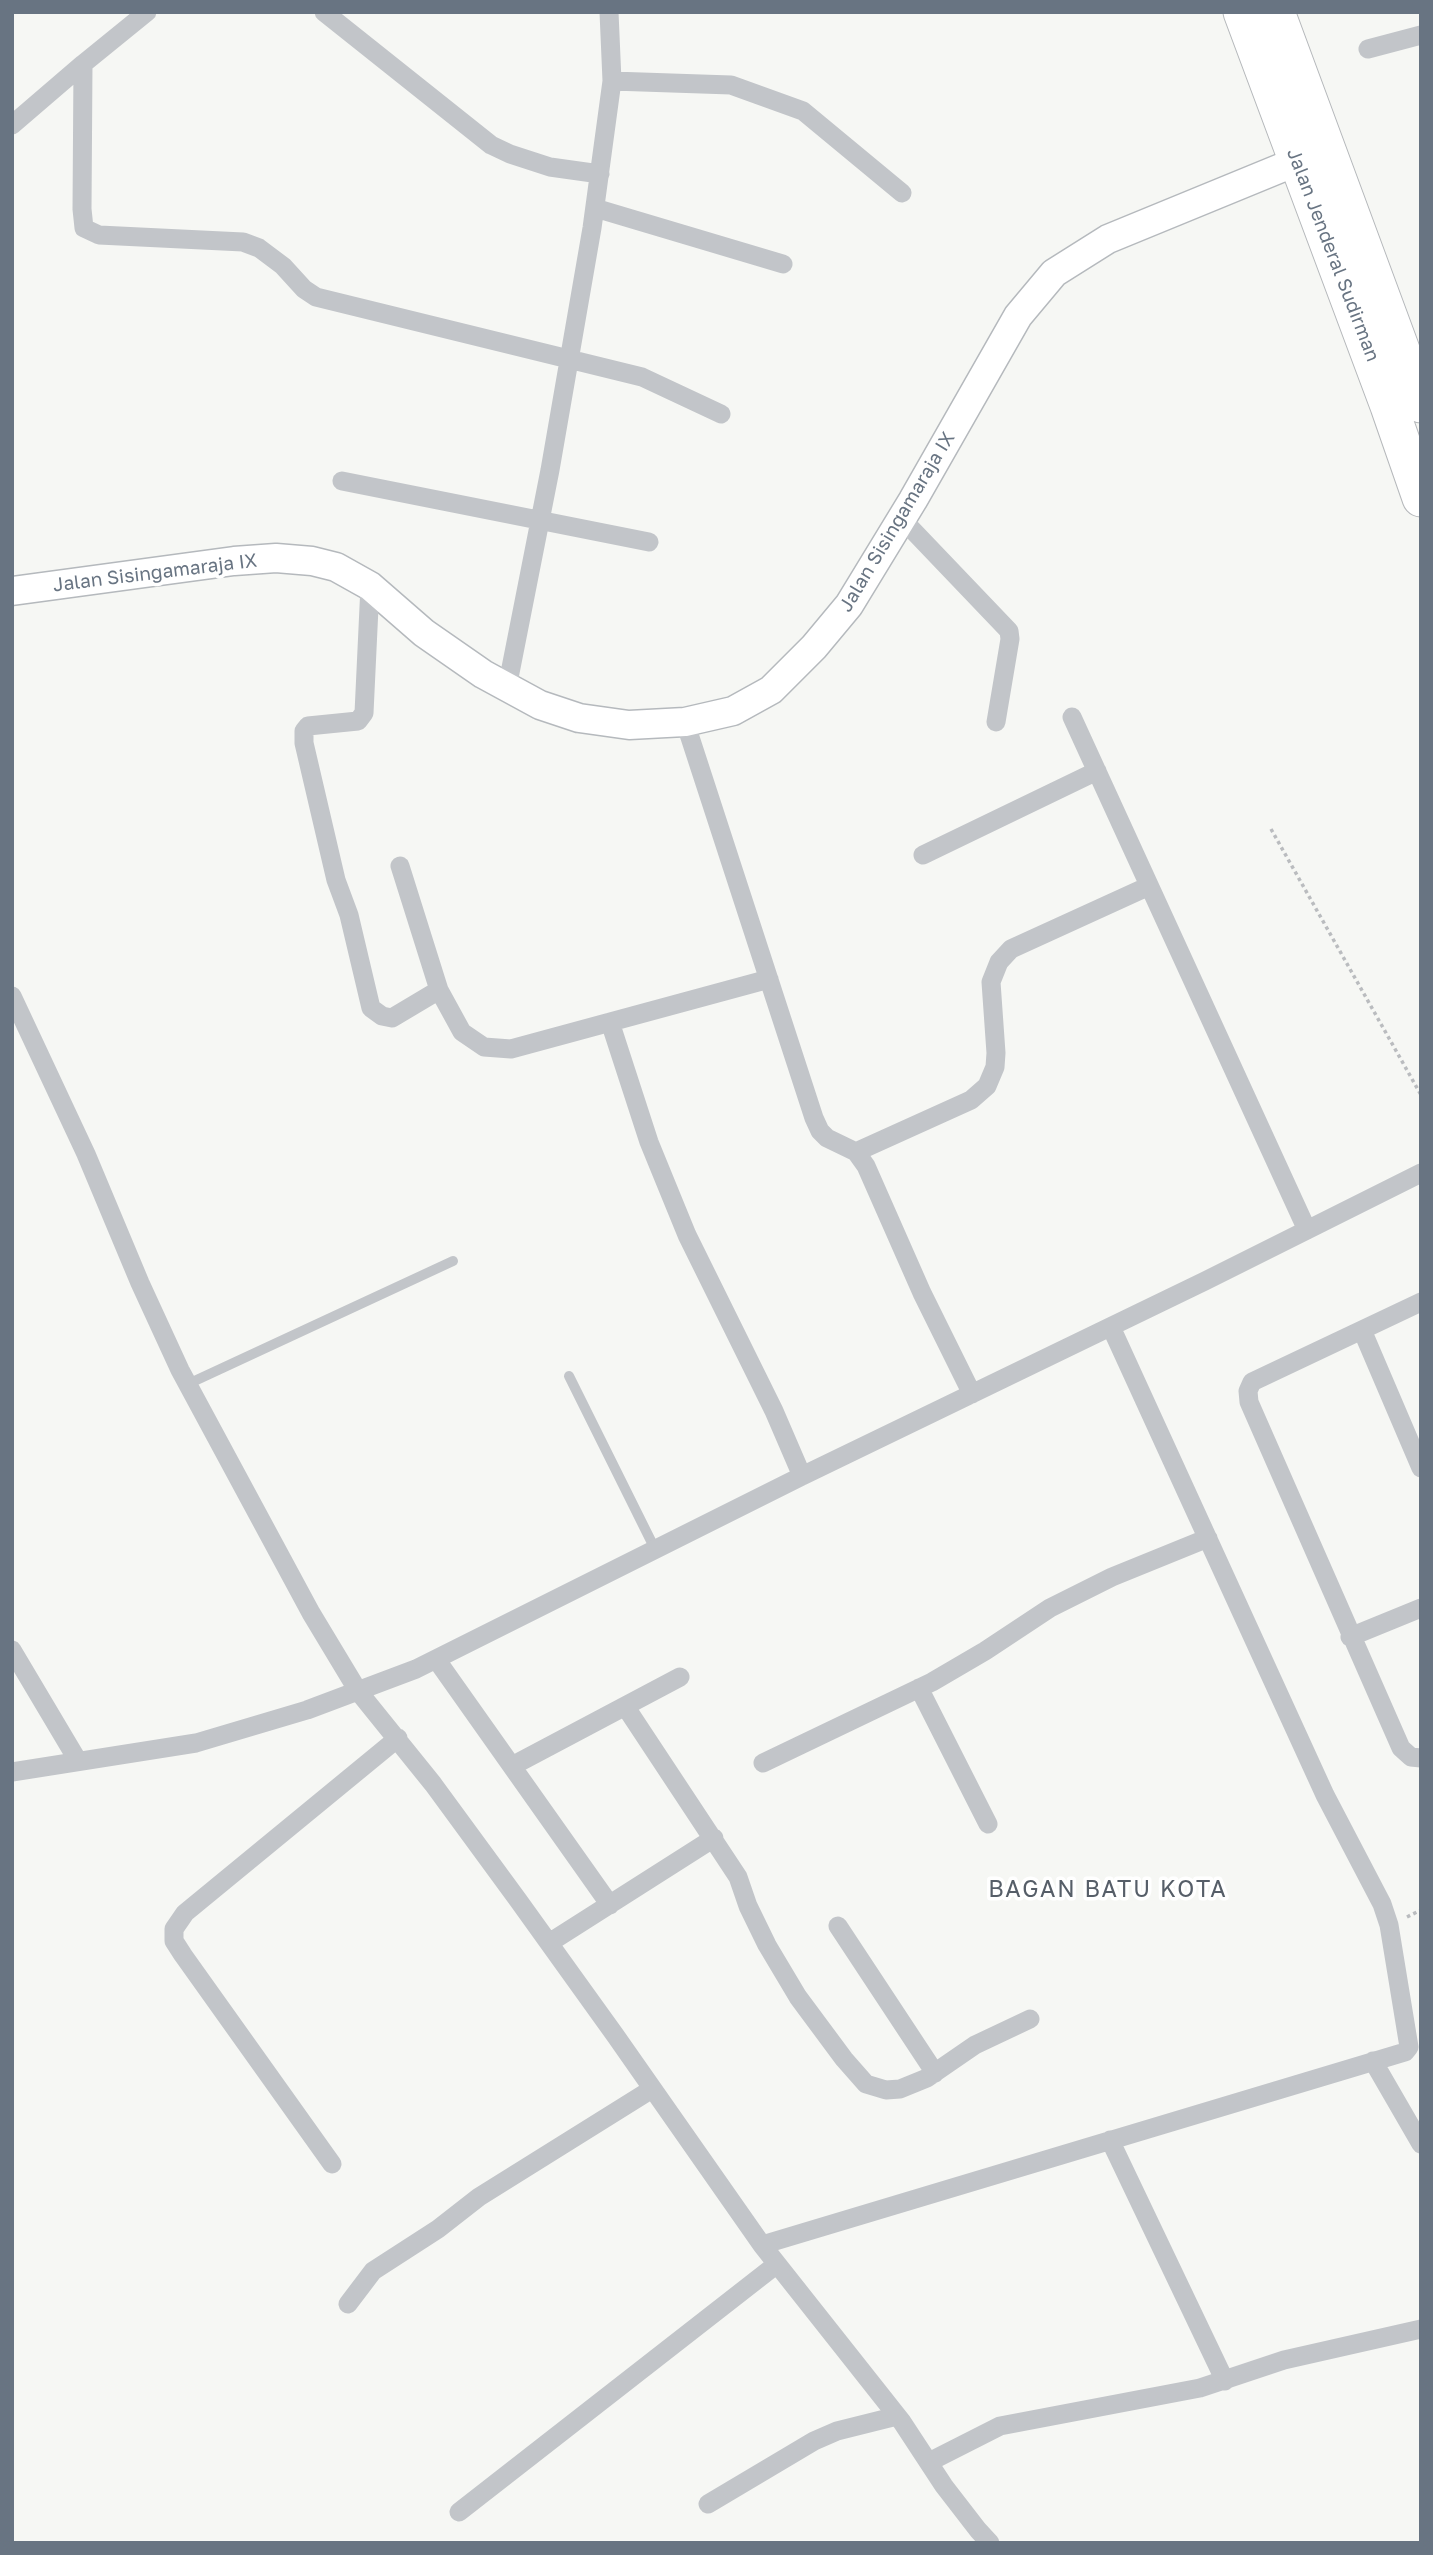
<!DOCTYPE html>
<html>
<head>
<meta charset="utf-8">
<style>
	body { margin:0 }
	#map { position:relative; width:1433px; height:2555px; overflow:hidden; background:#f6f7f4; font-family:"Golos Text",sans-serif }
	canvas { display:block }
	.frame { position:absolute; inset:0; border:14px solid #687482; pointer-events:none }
</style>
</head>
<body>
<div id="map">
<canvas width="1433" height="2555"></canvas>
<div class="frame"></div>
</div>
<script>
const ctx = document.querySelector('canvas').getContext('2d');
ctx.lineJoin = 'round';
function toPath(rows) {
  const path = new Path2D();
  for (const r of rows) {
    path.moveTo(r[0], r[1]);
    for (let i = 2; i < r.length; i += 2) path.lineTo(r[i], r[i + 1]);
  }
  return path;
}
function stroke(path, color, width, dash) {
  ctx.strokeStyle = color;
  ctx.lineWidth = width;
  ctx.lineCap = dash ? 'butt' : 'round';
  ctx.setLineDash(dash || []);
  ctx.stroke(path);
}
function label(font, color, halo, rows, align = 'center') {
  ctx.font = font + ' "Golos Text",sans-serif';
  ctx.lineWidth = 7;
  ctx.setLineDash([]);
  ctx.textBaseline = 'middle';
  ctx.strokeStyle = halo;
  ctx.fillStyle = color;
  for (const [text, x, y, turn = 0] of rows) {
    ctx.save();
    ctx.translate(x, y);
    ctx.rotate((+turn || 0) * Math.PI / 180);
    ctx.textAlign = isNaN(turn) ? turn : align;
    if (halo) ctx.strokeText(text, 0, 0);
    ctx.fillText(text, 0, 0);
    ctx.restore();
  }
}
const path = toPath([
	[1271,829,1421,1095],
	[1407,1917,1421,1910]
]);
const lane = toPath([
	[569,1376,655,1549],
	[188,1384,453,1261]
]);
const street = toPath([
	[147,12,83,64,82,209,84,228,99,235,243,242,259,248,283,266,304,289,316,297,642,377,721,414],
	[324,12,491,145,510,154,550,167,600,174],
	[1368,49,1421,35],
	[612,81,731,85,803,111,902,193],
	[12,125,83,64],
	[595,208,783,264],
	[342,481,649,542],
	[902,519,1009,631,1010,639,996,722],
	[370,586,364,713,358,721,308,726,304,731,304,743,336,880,349,915,371,1008,382,1016,392,1018,439,990],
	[507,688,550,470,592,228,612,81,609,12],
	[1072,717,1307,1230],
	[685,722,814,1118,820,1131,827,1138,856,1152,866,1166,922,1293,972,1394],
	[923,855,1097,771],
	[400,866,439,990,462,1032,484,1047,511,1049,769,979],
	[12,996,86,1154,140,1283,180,1370,311,1613,358,1691,433,1784,518,1900,615,2035,762,2245,902,2422,944,2486,978,2530,990,2543],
	[610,1022,649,1142,687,1235,774,1411,802,1476],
	[856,1152,971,1100,987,1086,995,1067,996,1053,991,982,999,962,1011,949,1149,886],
	[1421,1302,1252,1382,1248,1391,1249,1402,1401,1748,1411,1757,1421,1758],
	[1362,1330,1421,1468],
	[1350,1637,1421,1608],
	[12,1650,78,1761],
	[436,1659,610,1905],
	[919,1688,988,1824],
	[625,1706,738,1877,748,1906,767,1945,798,1997,844,2059,866,2084,886,2090,900,2089,927,2078,975,2045,1030,2019],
	[763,1763,932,1682,985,1651,1050,1608,1112,1577,1208,1538],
	[512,1766,680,1677],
	[12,1772,196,1743,307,1710,416,1669,802,1476,1205,1281,1421,1173],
	[838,1926,935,2073],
	[549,1943,714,1838],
	[1373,2061,1421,2144],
	[1110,2140,1225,2381],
	[332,2164,183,1955,174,1941,174,1929,185,1913,398,1738],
	[762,2245,1405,2052,1409,2047,1389,1925,1382,1904,1325,1795,1111,1327],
	[348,2304,373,2271,438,2229,479,2197,652,2089],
	[929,2462,1000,2426,1200,2388,1284,2360,1421,2329],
	[708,2504,814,2441,837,2431,897,2416],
	[459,2512,777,2264]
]);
const secondary = toPath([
	[12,591,234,561,276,558,312,561,336,567,370,586,424,633,483,674,540,705,579,718,629,725,685,722,733,711,771,690,814,647,849,605,913,500,1018,316,1054,273,1108,239,1298,161]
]);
const highway = toPath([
	[1242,12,1389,406,1421,498],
	[1276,12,1421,404]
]);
const streetNames = [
	["Jalan Jenderal Sudirman",1333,255,69],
	["Jalan Sisingamaraja IX",897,522,-59],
	["Jalan Sisingamaraja IX",155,573,-7]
];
const quarterNames = [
	["BAGAN BATU KOTA",1108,1890]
];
stroke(secondary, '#b5b9bd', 31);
stroke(highway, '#b5b8bb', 39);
stroke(path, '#babcbf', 3.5, [3.5, 3.5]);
stroke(lane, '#c2c5c9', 10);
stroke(street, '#c2c5c9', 19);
stroke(secondary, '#fff', 28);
stroke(highway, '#fff', 37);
label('19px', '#687482', '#fff', streetNames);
ctx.letterSpacing = '2px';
label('23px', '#565e68', '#fff', quarterNames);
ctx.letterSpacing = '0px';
</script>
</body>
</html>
